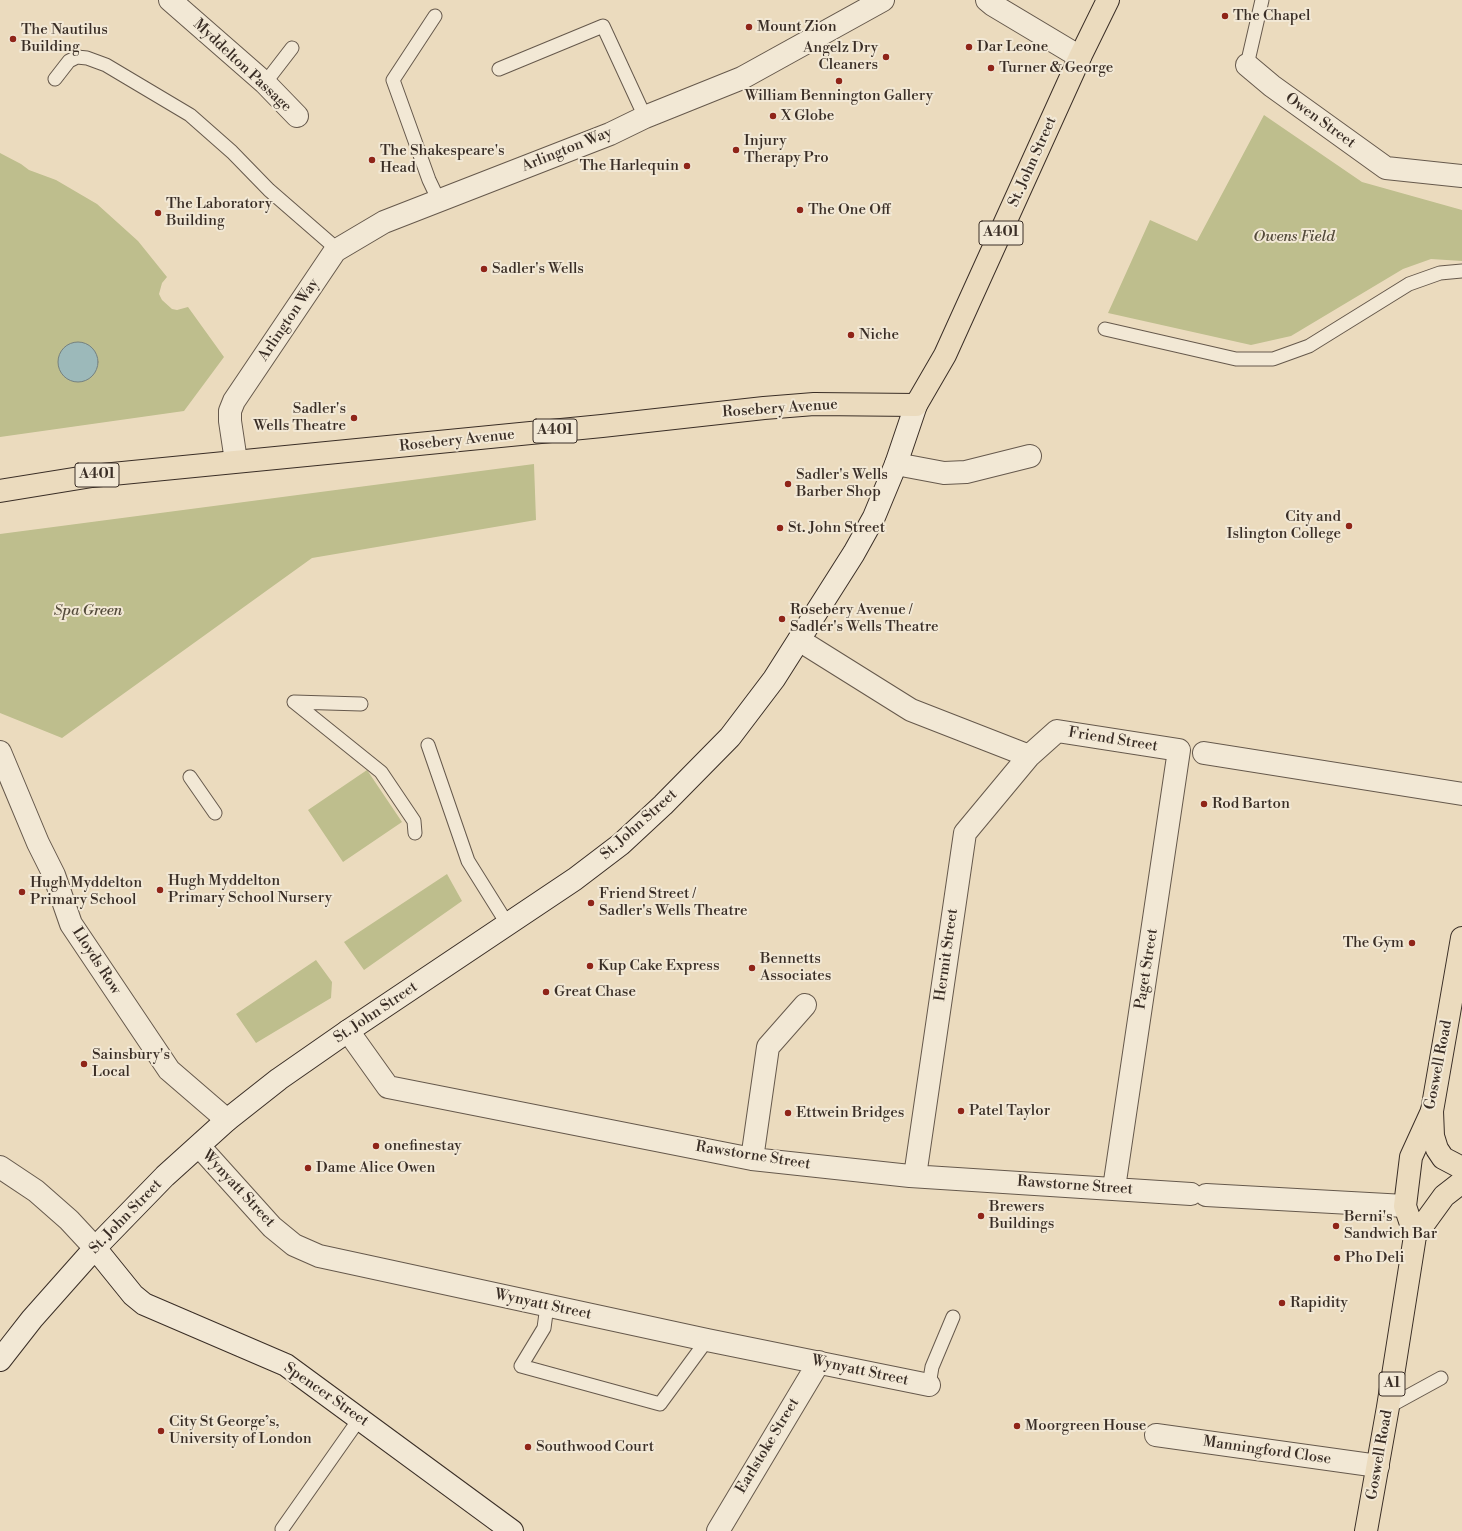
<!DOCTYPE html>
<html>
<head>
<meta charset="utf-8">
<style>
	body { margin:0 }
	canvas { display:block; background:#ebdbbe }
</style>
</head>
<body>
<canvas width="1462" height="1531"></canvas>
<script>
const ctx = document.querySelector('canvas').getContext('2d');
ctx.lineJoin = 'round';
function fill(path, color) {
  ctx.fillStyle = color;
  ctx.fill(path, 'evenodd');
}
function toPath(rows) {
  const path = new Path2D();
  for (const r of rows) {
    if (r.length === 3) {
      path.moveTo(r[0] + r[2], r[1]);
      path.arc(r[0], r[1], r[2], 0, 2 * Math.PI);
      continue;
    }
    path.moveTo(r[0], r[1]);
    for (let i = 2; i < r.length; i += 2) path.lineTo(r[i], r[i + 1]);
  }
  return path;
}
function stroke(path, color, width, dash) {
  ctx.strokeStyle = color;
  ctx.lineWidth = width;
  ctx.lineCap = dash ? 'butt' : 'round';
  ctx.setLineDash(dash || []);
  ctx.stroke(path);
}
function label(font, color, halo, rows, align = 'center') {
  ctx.font = font + ' "Libre Bodoni",serif';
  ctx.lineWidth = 4;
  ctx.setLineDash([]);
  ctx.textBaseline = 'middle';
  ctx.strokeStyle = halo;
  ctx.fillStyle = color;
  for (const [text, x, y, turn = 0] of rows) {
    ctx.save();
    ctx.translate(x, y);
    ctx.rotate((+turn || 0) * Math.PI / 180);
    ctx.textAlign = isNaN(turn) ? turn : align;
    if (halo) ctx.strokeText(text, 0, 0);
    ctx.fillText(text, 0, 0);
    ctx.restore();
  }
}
const green = toPath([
	[1264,115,1362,182,1462,210,1462,261,1431,259,1403,269,1291,336,1251,345,1108,313,1150,220,1197,241],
	[0,153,21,164,29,170,56,180,97,204,138,241,167,277,162,283,159,294,162,300,172,309,177,310,188,307,224,357,184,411,0,437],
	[534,464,536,520,312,558,62,738,0,713,0,534],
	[367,770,402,822,343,862,308,810],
	[447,874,462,901,364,970,344,942],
	[316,960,332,982,331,998,256,1043,236,1014]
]);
const water = toPath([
	[78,362,20]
]);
const lane = toPath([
	[435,16,393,80,429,180,439,201],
	[1247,65,1262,0],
	[499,69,603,26,645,117],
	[55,79,69,61,77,57,87,58,106,65,190,115,232,152,269,190,330,243,335,251],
	[265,83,292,48],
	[1105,329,1236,359,1273,359,1309,346,1409,284,1440,273,1462,271],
	[294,702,381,772,414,821,415,833],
	[294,702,361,704],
	[428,745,468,861,508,925],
	[190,777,215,813],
	[547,1306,544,1328,521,1366,660,1404,707,1340],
	[929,1385,932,1367,953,1317],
	[1388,1407,1441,1378],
	[282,1529,360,1418]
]);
const street = toPath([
	[170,0,265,83,297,116],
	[987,0,993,5,1080,57],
	[1247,65,1272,86,1386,168,1462,176],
	[236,461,230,421,230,411,234,401,335,251,384,222,610,134,645,117,742,78,883,0],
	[896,464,944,473,966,472,1030,456],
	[799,640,911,710,1029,756,1057,731,1179,750,1114,1188],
	[0,752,38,843,54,875,71,924,169,1070,227,1120],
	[1204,753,1462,794],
	[348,1031,388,1087,752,1159,910,1176,1191,1194],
	[199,1146,272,1227,294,1245,319,1256,707,1340,929,1385],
	[752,1159,768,1047,805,1005],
	[0,1167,36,1191,69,1220,95,1248],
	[915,1176,965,833,1029,756],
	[1206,1195,1405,1206],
	[1156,1435,1378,1466],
	[718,1531,819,1362]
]);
const secondary = toPath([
	[95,1248,133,1295,144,1304,286,1365,512,1531],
	[0,1360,32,1319,95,1248,165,1176,227,1120,279,1079,348,1031,575,879,621,844,663,805,730,737,774,679,854,553,874,517,896,464,916,405]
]);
const primary = toPath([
	[0,491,92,476,602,426,764,408,814,404,916,405,945,355,1080,57,1108,0],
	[1415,1236,1405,1206,1411,1157,1432,1111],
	[1366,1531,1388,1407,1415,1236,1444,1196,1462,1182]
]);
const highway = toPath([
	[1462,938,1432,1111,1433,1136,1437,1149,1443,1158,1462,1168]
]);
const markers = [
	[1225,16,4,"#8f2418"],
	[749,27,4,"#8f2418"],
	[13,39,4,"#8f2418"],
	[969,47,4,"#8f2418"],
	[886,57,4,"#8f2418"],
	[991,68,4,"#8f2418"],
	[839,81,4,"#8f2418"],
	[773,116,4,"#8f2418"],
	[736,150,4,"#8f2418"],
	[372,160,4,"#8f2418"],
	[687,166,4,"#8f2418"],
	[800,210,4,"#8f2418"],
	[158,213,4,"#8f2418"],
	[484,269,4,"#8f2418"],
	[851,335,4,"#8f2418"],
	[354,418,4,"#8f2418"],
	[788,484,4,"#8f2418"],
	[1349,526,4,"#8f2418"],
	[780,528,4,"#8f2418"],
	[782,619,4,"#8f2418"],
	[1204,804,4,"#8f2418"],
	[160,890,4,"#8f2418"],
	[22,892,4,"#8f2418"],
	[591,903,4,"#8f2418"],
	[1412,943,4,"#8f2418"],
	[590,966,4,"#8f2418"],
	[752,968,4,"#8f2418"],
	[546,992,4,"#8f2418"],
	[84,1064,4,"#8f2418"],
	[961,1111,4,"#8f2418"],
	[788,1113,4,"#8f2418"],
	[376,1146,4,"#8f2418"],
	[308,1168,4,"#8f2418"],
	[981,1216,4,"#8f2418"],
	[1336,1226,4,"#8f2418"],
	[1337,1258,4,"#8f2418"],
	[1282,1303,4,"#8f2418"],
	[1017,1426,4,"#8f2418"],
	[161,1431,4,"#8f2418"],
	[528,1447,4,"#8f2418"]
];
const shields = [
	[1001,233,44],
	[555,431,44],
	[97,475,44],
	[1392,1384,26]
];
const shieldNames = [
	["A401",1001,233],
	["A401",555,431],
	["A401",97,475],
	["A1",1392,1384]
];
const poiNames = [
	["The Chapel",1233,16],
	["Mount Zion",757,27],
	["The Nautilus",21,30],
	["Building",21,47],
	["Dar Leone",977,47],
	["Angelz Dry",878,48,"right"],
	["Cleaners",878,65,"right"],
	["Turner & George",999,68],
	["William Bennington Gallery",839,96,"center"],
	["X Globe",781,116],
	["Injury",744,141],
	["Therapy Pro",744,158],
	["The Shakespeare's",380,151],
	["Head",380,168],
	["The Harlequin",679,166,"right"],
	["The Laboratory",166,204],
	["Building",166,221],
	["The One Off",808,210],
	["Sadler's Wells",492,269],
	["Niche",859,335],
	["Sadler's",346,409,"right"],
	["Wells Theatre",346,426,"right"],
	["Sadler's Wells",796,475],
	["Barber Shop",796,492],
	["City and",1341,517,"right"],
	["Islington College",1341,534,"right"],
	["St. John Street",788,528],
	["Rosebery Avenue /",790,610],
	["Sadler's Wells Theatre",790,627],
	["Rod Barton",1212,804],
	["Hugh Myddelton",168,881],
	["Primary School Nursery",168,898],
	["Hugh Myddelton",30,883],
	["Primary School",30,900],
	["Friend Street /",599,894],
	["Sadler's Wells Theatre",599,911],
	["The Gym",1404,943,"right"],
	["Bennetts",760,959],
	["Associates",760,976],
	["Kup Cake Express",598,966],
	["Great Chase",554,992],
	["Sainsbury's",92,1055],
	["Local",92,1072],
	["Patel Taylor",969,1111],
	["Ettwein Bridges",796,1113],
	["onefinestay",384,1146],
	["Dame Alice Owen",316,1168],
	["Brewers",989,1207],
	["Buildings",989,1224],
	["Berni's",1344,1217],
	["Sandwich Bar",1344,1234],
	["Pho Deli",1345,1258],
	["Rapidity",1290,1303],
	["City St George’s,",169,1422],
	["University of London",169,1439],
	["Moorgreen House",1025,1426],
	["Southwood Court",536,1447]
];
const streetNames = [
	["Myddelton Passage",242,66,43],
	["Owen Street",1320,121,36],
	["Arlington Way",567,150,-22],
	["St. John Street",1033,162,-66],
	["Arlington Way",289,320,-56],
	["Rosebery Avenue",780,409,-4],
	["Rosebery Avenue",457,441,-6],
	["Friend Street",1113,740,9],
	["St. John Street",639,825,-42],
	["Hermit Street",947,955,-82],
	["Lloyds Row",96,961,57],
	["Paget Street",1147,969,-81],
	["St. John Street",376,1013,-34],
	["Goswell Road",1439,1065,-79],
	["Rawstorne Street",753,1156,9],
	["Rawstorne Street",1075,1186,4],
	["Wynyatt Street",238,1189,47],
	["St. John Street",126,1217,-46],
	["Wynyatt Street",543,1305,12],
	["Wynyatt Street",860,1371,12],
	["Spencer Street",326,1395,35],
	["Earlstoke Street",768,1446,-59],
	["Manningford Close",1267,1451,8],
	["Goswell Road",1380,1455,-80]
];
const parkNames = [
	["Owens Field",1294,237],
	["Spa Green",88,611]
];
fill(green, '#bebe8d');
fill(water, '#9cb9ba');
stroke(water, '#75817f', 1);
stroke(lane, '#66594c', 15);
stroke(street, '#66594c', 24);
stroke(secondary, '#3a2e26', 24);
stroke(primary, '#3a2e26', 24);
stroke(highway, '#3a2e26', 24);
stroke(lane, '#f2e8d5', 13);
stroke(street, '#f2e8d5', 22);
stroke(secondary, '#f2e8d5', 22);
stroke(primary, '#ebdbbe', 22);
stroke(highway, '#ebdbbe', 22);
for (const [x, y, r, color] of markers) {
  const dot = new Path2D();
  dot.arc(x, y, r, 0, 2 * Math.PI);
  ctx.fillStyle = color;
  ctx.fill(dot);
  stroke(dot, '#f2e8d5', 1.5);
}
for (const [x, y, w] of shields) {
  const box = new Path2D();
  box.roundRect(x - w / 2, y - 12, w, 24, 3);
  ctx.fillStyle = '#f2e8d5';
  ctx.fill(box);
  stroke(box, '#3a2e26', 1);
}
label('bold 14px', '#3a2e26', null, shieldNames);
label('15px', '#3a2e26', '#f2e8d5', poiNames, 'left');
label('15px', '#3a2e26', '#f2e8d5', streetNames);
label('italic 15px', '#544b3b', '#f2e8d5', parkNames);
</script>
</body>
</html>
